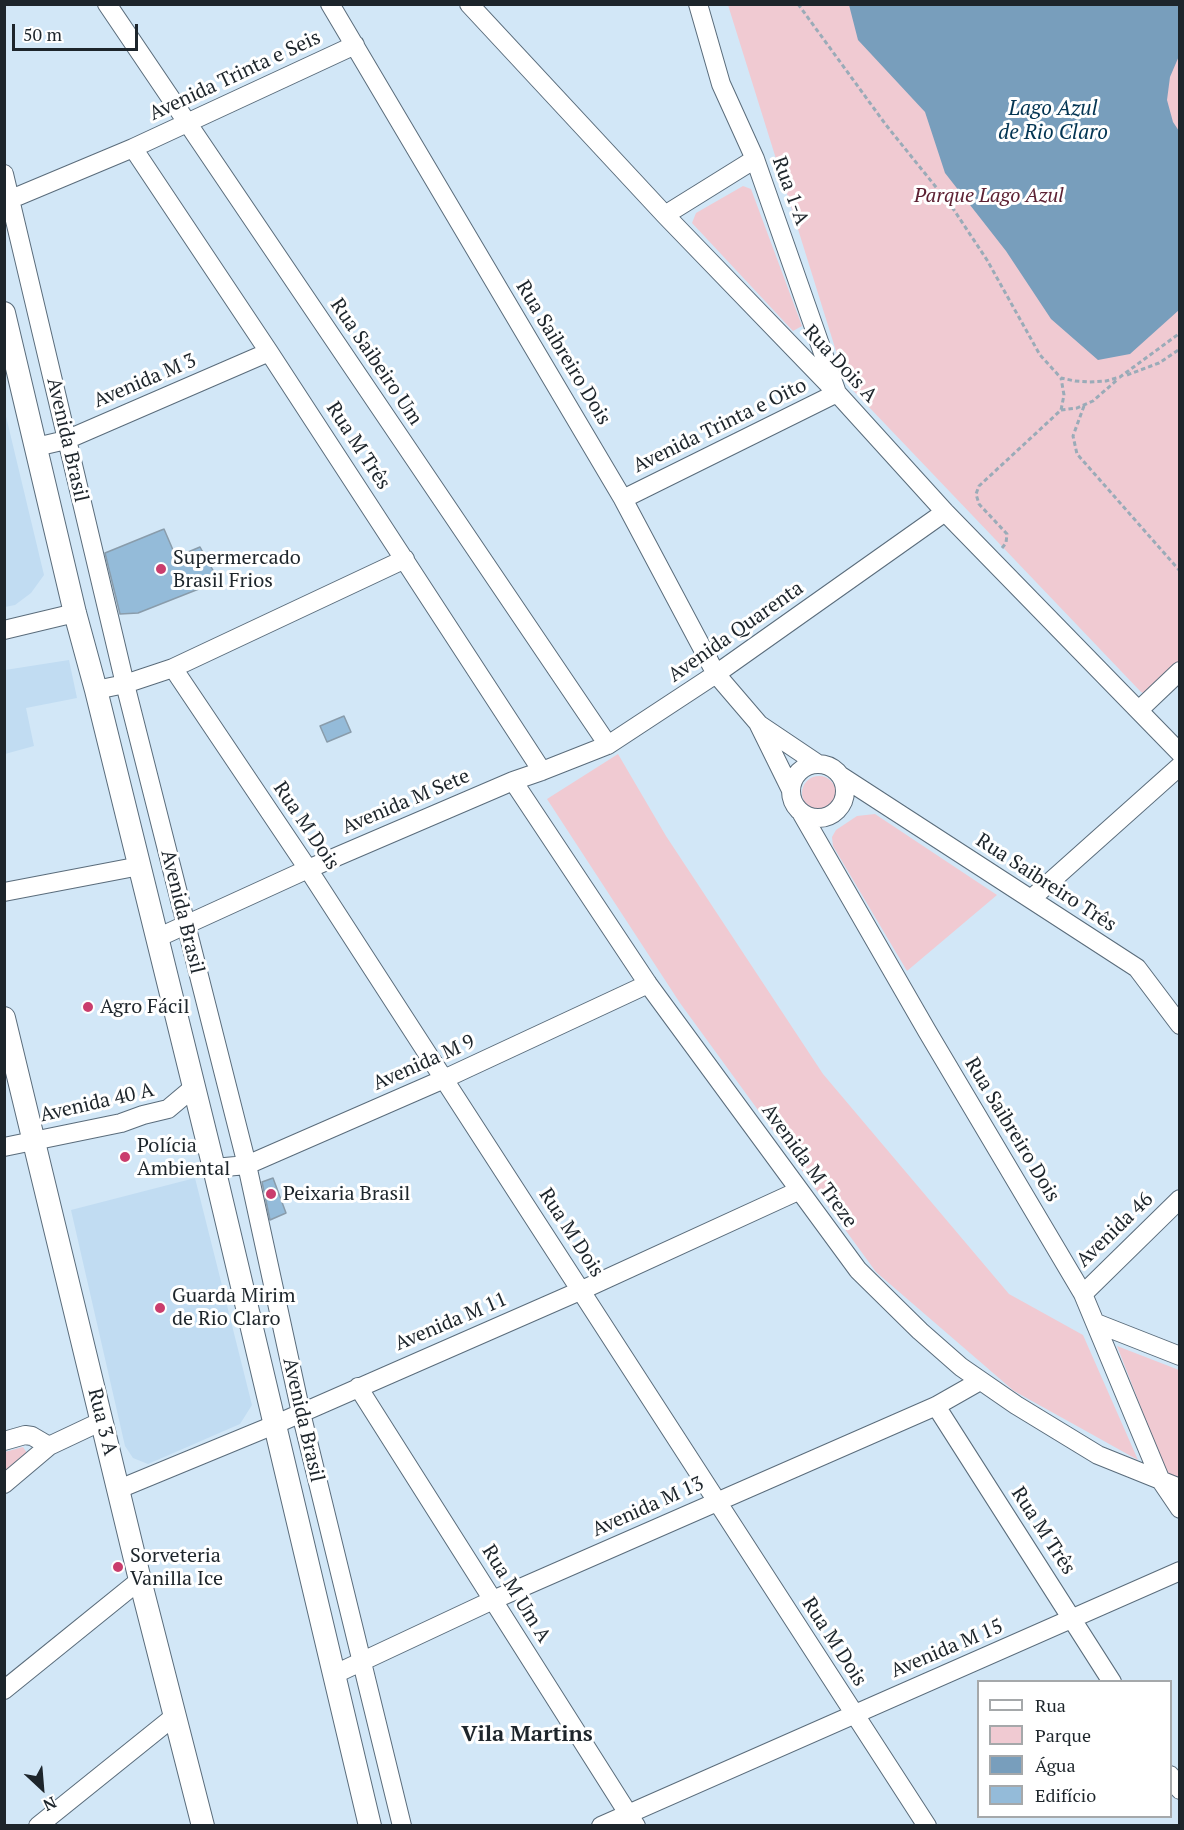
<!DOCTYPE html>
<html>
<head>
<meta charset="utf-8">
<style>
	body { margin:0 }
	#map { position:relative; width:1184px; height:1830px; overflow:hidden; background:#d2e7f7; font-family:"PT Serif",serif }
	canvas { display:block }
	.frame { position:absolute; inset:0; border:6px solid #1d252b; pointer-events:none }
	.legend { position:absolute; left:977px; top:1680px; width:195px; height:138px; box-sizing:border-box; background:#fff; border:2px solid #a5a8aa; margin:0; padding:8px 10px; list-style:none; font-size:18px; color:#1d252b }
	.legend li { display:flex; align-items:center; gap:12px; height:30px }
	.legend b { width:30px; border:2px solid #a5a8aa }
	.north { position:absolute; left:12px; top:1758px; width:60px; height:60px; -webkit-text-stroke:4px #fff; paint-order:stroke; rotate:154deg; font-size:16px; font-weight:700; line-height:24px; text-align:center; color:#1d252b }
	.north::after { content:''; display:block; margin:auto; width:21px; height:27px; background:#1d252b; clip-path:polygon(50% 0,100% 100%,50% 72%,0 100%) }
	.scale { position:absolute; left:12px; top:24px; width:126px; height:27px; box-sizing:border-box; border:3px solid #1d252b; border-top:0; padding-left:8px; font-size:18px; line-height:21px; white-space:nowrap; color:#1d252b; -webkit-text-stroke:4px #fff; paint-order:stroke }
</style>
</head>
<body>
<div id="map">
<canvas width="1184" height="1830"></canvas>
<div class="frame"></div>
<ul class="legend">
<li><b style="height:8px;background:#fff"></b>Rua</li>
<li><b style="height:16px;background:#f0cad2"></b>Parque</li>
<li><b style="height:16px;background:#789ebc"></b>Água</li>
<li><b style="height:16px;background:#94bbd9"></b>Edifício</li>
</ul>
<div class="north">N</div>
<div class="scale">50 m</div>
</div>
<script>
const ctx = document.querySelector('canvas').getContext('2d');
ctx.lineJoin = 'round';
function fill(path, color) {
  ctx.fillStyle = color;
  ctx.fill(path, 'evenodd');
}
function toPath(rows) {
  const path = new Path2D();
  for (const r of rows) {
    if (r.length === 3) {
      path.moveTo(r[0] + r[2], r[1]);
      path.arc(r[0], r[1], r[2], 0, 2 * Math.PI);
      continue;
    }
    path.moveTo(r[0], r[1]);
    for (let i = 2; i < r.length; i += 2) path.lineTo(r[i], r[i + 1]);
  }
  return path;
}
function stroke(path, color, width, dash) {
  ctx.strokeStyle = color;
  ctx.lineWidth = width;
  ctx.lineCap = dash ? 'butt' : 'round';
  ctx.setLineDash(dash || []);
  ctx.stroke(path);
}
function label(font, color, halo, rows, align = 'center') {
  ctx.font = font + ' "PT Serif",serif';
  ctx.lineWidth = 6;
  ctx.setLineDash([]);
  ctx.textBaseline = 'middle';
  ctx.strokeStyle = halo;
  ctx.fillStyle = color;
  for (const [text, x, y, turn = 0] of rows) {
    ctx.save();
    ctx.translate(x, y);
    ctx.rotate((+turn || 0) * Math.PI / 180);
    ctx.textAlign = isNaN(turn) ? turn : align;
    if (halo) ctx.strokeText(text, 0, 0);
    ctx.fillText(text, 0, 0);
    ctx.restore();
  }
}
const built = toPath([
	[4,408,44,575,31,593,15,605,5,607],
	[69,660,77,698,26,708,34,746,5,754,5,670],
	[195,1178,252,1405,240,1424,148,1464,133,1458,125,1446,71,1210]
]);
const green = toPath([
	[728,5,1179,5,1180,663,1147,695,1141,692,846,383],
	[743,186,751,189,802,326,793,331,692,223,696,213],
	[618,754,666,836,823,1074,1009,1294,1083,1335,1138,1460,1014,1391,876,1272,680,1003,547,799],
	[819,793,17],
	[875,814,997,895,907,971,833,846,832,837,836,830,857,816],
	[1117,1346,1179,1370,1179,1479,1168,1477],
	[23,1447,29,1456,5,1477,5,1452]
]);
const water = toPath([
	[849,5,1179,5,1179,56,1170,77,1167,100,1173,122,1179,131,1179,310,1130,354,1098,360,1051,319,1006,251,945,173,925,112,858,40]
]);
const building = toPath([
	[164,529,176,557,200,547,219,581,138,613,120,614,105,553,164,529],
	[344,716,351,732,327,742,320,726,344,716],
	[273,1178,286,1213,270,1220,262,1182,273,1178]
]);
const path = toPath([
	[798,4,886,125,952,207,987,260,1040,355,1061,378,1075,381,1089,382,1106,381,1120,377,1180,333],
	[1127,375,1159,363,1180,349],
	[1084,406,1073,436,1077,454,1180,571],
	[1061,410,1077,408,1093,401,1118,379],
	[1002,548,1006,543,1007,534,979,504,976,494,979,486,1061,410,1064,395,1061,378]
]);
const minor = toPath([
	[107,4,608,745],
	[330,4,623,499,716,674,758,723,791,790],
	[469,4,665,215,837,393,945,512,1180,753],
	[133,148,269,352,542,771],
	[4,174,125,684,247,1165,301,1413,402,1826],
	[4,202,133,148,355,45],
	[665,215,755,159],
	[36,447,66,440,269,352],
	[623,499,837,393,755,159,721,84,698,4],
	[4,630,75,613],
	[173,668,308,869,927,1826],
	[96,690,125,684,173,668,405,559],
	[1139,710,1180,671],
	[760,725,818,764],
	[818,791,27],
	[841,776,1137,968,1180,1025],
	[513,781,648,984,858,1270,920,1331,961,1367,1016,1405,1098,1455,1180,1488],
	[802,814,927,1031,1083,1294,1161,1481,1180,1509],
	[4,892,140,866],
	[1031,899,1180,766],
	[157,938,308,869,513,781,542,771,608,745,716,674,945,512],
	[4,1147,121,1123,143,1115,168,1109,193,1088],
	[214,1168,247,1165,444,1079,648,984],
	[1083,1294,1180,1199],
	[1096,1323,1180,1356],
	[358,1387,636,1826],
	[936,1406,1112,1682],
	[4,1441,25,1435,32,1436,49,1446],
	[4,1484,49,1446,102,1421],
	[119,1489,274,1425,582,1290,798,1191],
	[333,1675,493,1600,936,1406,980,1381],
	[4,1690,140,1580],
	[1170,1775,1180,1790],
	[38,1826,176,1715],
	[601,1826,1180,1571]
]);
const major = toPath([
	[4,313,75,613,96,690,214,1168,370,1826],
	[4,1018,140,1580,203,1826]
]);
const markers = [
	[161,569,6,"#ca3d6d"],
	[88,1007,6,"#ca3d6d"],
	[125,1157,6,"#ca3d6d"],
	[271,1194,6,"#ca3d6d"],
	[160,1308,6,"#ca3d6d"],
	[118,1567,6,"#ca3d6d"]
];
const streetNames = [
	["Avenida Trinta e Seis",235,76,-25],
	["Rua 1-A",790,191,70],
	["Rua Saibreiro Dois",563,353,59],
	["Rua Saibeiro Um",376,362,56],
	["Rua Dois A",840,364,47],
	["Avenida M 3",145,381,-23],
	["Avenida Trinta e Oito",720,426,-26],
	["Avenida Brasil",67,440,77],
	["Rua M Três",358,446,57],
	["Avenida Quarenta",736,632,-35],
	["Avenida M Sete",406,802,-23],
	["Rua M Dois",306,826,56],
	["Rua Saibreiro Três",1046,883,33],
	["Avenida Brasil",182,912,76],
	["Avenida M 9",424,1063,-24],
	["Avenida 40 A",97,1103,-13],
	["Rua Saibreiro Dois",1012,1130,59],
	["Avenida M Treze",809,1166,54],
	["Avenida 46",1115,1230,-44],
	["Rua M Dois",571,1233,57],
	["Avenida M 11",451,1322,-23],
	["Avenida Brasil",303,1420,77],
	["Rua 3 A",102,1422,76],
	["Avenida M 13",648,1507,-24],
	["Rua M Três",1043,1531,57],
	["Rua M Um A",516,1594,58],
	["Rua M Dois",834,1642,57],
	["Avenida M 15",947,1649,-23]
];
const parkNames = [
	["Parque Lago Azul",989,196]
];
const poiNames = [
	["Supermercado",173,558],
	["Brasil Frios",173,581],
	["Agro Fácil",100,1007],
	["Polícia",137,1146],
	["Ambiental",137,1169],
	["Peixaria Brasil",283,1194],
	["Guarda Mirim",172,1296],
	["de Rio Claro",172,1319],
	["Sorveteria",130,1556],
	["Vanilla Ice",130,1579]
];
const waterNames = [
	["Lago Azul",1053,109],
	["de Rio Claro",1053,133]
];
const quarterNames = [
	["Vila Martins",527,1735]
];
fill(built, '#c1dcf2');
fill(green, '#f0cad2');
fill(water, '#789ebc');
fill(building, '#94bbd9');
stroke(building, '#899cab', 1.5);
stroke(minor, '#5a6c7b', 20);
stroke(major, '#5a6c7b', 24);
stroke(path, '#9aabb8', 3, [4.5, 3]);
stroke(minor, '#fff', 18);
stroke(major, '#fff', 22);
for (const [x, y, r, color] of markers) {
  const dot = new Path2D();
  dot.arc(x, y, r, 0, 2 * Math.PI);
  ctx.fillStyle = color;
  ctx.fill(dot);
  stroke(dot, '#fff', 2);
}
label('20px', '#1d252b', '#fff', streetNames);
label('italic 20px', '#5d2133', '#fff', parkNames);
label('20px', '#1d252b', '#fff', poiNames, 'left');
label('italic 21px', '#033553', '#fff', waterNames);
label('bold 22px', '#1d252b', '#fff', quarterNames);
</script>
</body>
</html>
